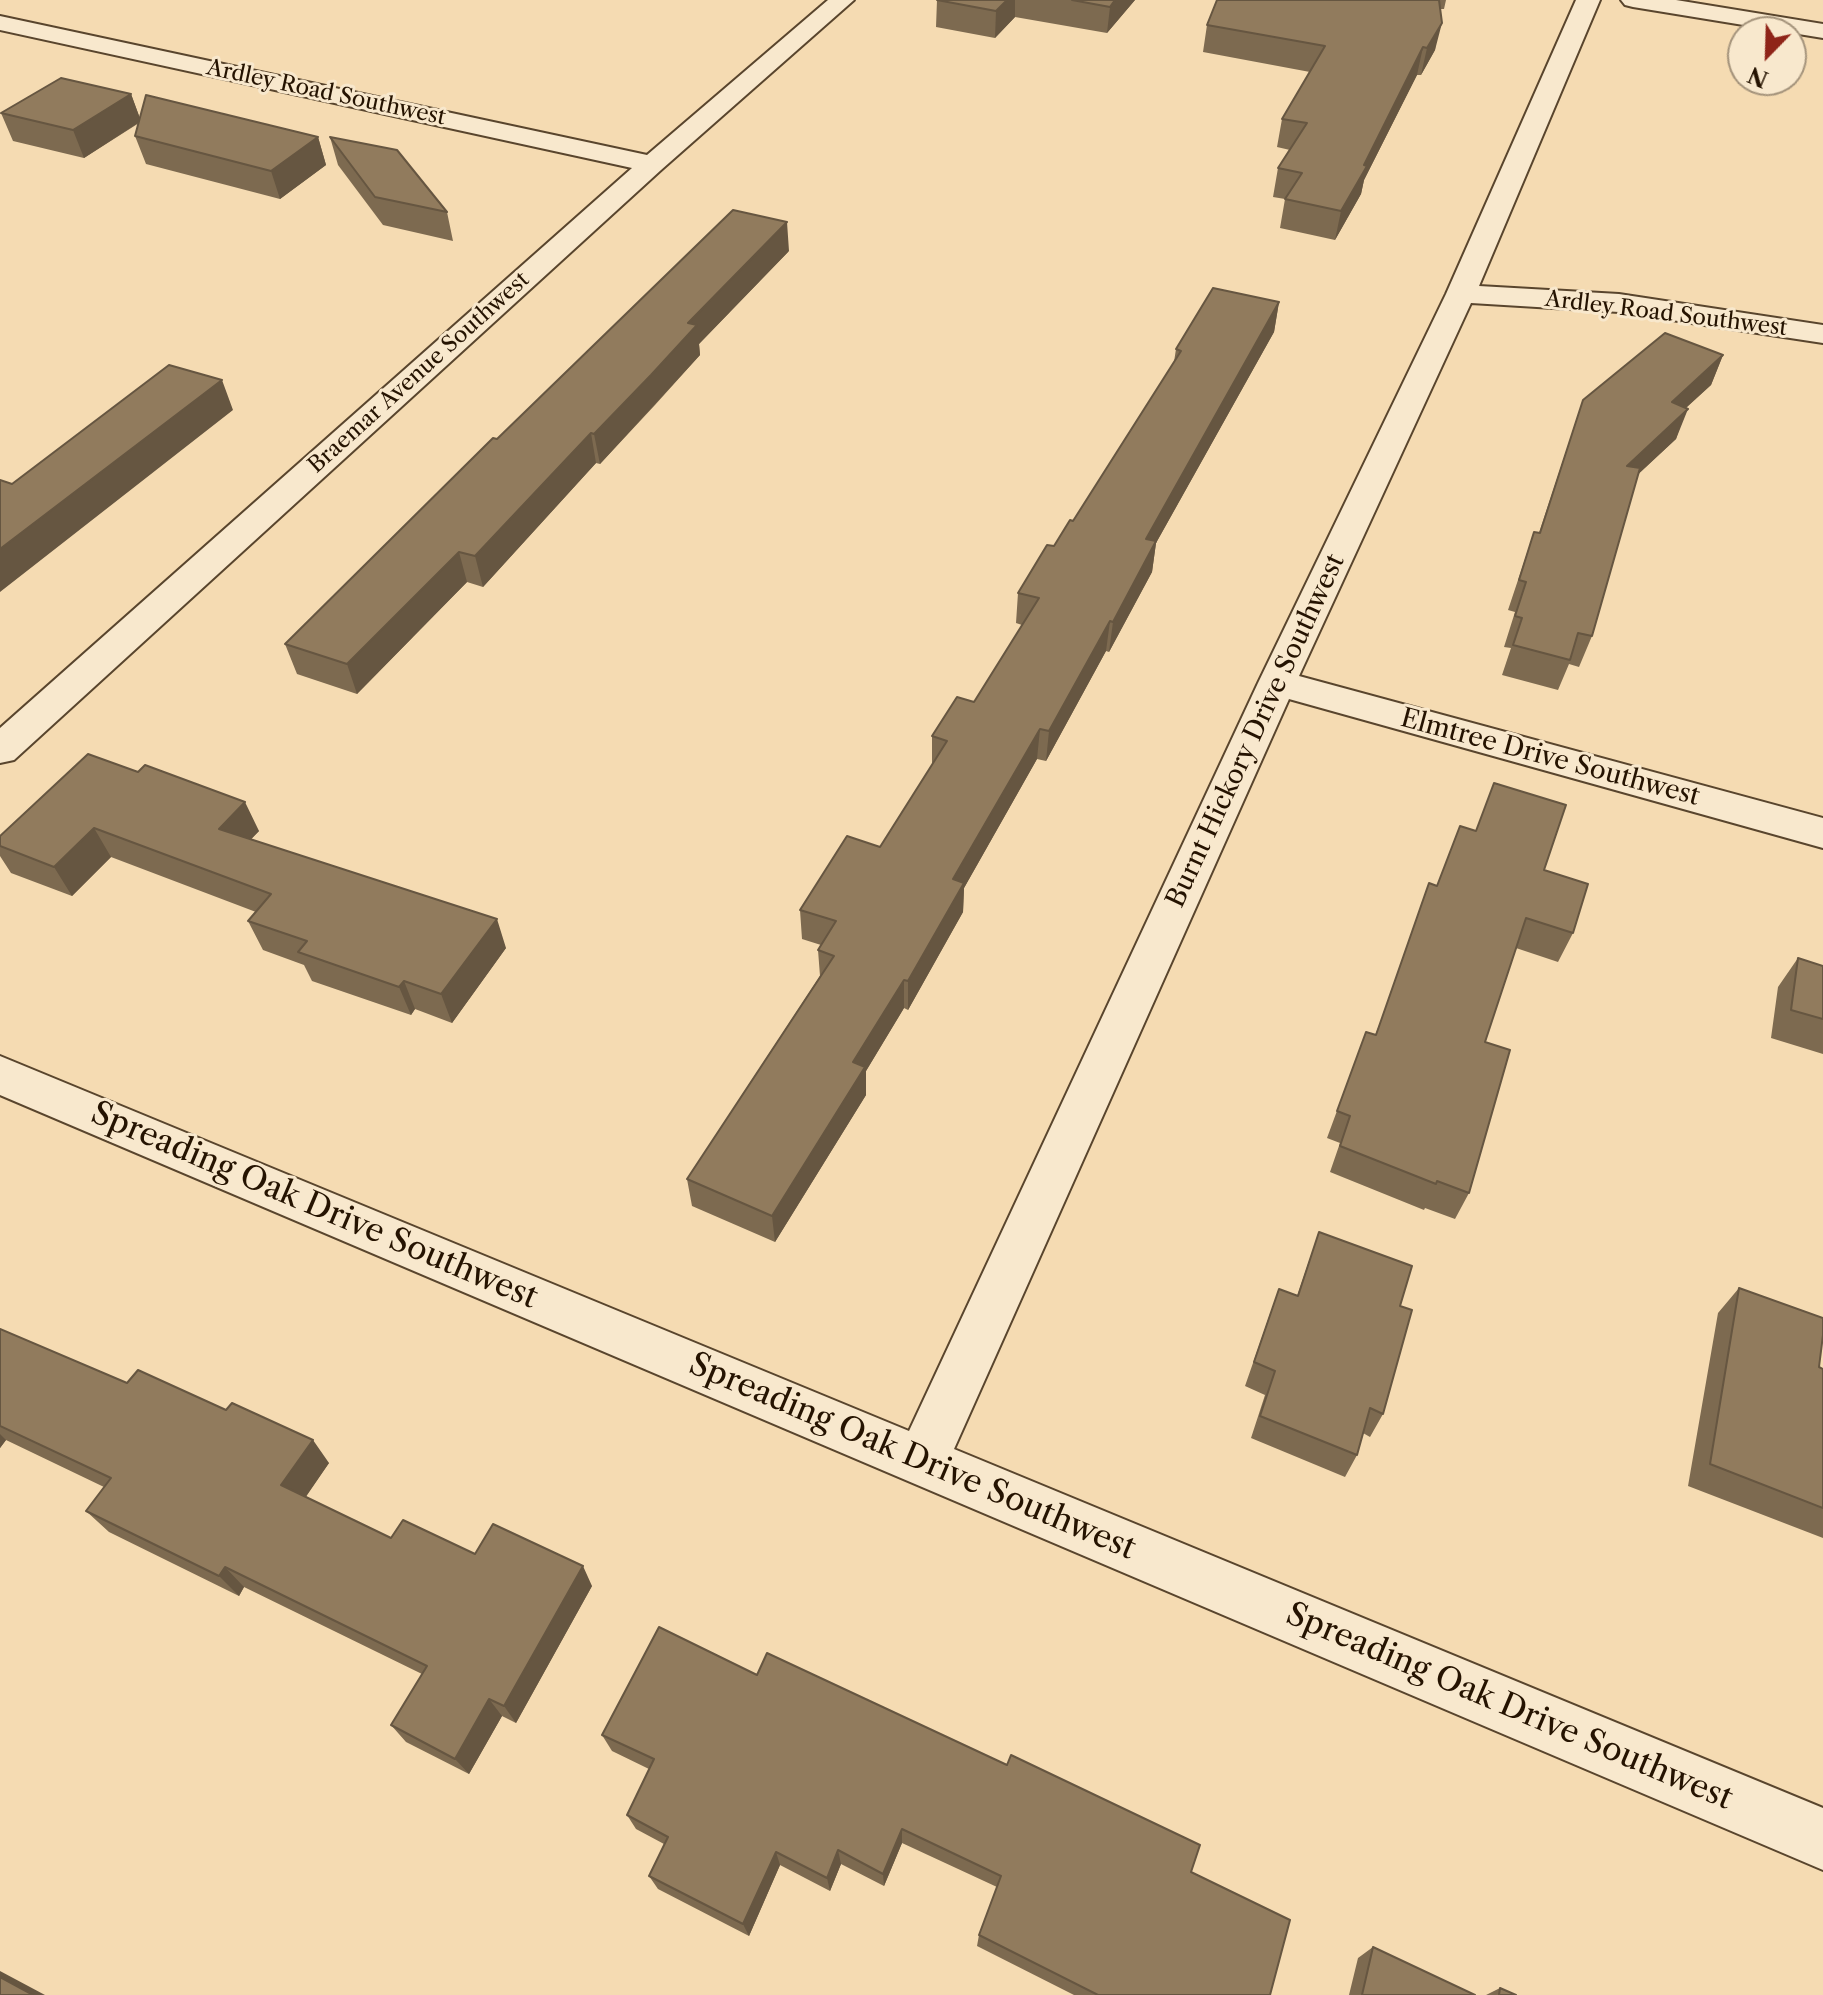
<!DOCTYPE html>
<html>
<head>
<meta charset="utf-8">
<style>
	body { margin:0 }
	#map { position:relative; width:1823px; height:1995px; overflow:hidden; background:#f5dbb2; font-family:"Libre Caslon Text",serif }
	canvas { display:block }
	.north { position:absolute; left:1727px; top:16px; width:80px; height:80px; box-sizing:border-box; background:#f8e8cd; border:2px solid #a4937b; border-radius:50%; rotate:203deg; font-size:22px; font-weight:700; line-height:32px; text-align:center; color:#251301 }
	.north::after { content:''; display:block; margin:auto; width:28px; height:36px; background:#8f2418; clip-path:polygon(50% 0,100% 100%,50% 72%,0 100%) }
</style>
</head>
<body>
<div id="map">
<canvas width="1823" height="1995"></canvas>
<div class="north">N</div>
</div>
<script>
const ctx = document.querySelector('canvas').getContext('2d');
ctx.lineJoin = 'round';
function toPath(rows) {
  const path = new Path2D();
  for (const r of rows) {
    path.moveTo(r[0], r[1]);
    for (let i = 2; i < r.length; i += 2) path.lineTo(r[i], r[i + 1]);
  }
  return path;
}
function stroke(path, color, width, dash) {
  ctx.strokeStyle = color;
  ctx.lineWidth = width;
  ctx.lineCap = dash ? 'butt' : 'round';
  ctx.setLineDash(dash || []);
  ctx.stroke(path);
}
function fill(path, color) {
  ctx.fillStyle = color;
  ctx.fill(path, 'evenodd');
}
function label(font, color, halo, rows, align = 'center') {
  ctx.font = font + ' "Libre Caslon Text",serif';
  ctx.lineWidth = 6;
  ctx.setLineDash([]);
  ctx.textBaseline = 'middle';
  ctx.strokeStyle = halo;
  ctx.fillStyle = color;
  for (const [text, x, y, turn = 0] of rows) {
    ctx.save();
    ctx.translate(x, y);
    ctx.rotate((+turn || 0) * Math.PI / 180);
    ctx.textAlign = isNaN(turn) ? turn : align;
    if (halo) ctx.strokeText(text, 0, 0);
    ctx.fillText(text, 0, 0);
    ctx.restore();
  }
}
const minor = toPath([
	[828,0,854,0,661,170,14,760,0,763,0,728,632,168,0,30,0,16,647,155,828,0],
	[1576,0,1600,0,1479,286,1619,294,1823,325,1823,343,1619,312,1471,303,1299,676,1823,818,1823,848,1289,699,954,1449,1823,1808,1823,1870,0,1095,0,1056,909,1431,1258,683,1446,294,1576,0],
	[1621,0,1676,0,1823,24,1823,38,1633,7,1625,5,1621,0]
]);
const wall = toPath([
	[937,0,1135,0,1107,33,1015,17,995,38,936,27],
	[1217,0,1446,0,1444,9,1440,9,1435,50,1421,75,1417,75,1364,180,1361,194,1335,240,1280,228,1285,199,1273,197,1278,168,1290,150,1277,147,1282,119,1310,72,1203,52,1207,25],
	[131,94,140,119,318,137,326,165,280,199,146,164,135,136,139,123,84,158,13,141,1,113],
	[330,137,447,212,453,241,383,225,338,165],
	[789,251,699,344,700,355,655,405,600,464,596,463,483,587,467,582,357,694,297,674,285,644,497,439],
	[1279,302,1274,332,1156,543,1152,572,1109,652,1106,651,1046,761,1037,759,964,888,963,912,908,1010,904,1008,866,1071,866,1095,775,1242,692,1206,687,1179,820,976,818,950,821,945,802,939,800,910,880,847,932,765,932,736,974,702,1022,625,1016,623,1018,593,1073,521,1174,362,1176,349],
	[1723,355,1711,385,1686,408,1676,439,1638,474,1592,636,1579,667,1569,664,1558,690,1502,675,1511,648,1504,647,1515,612,1508,610,1534,532,1539,533,1583,400],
	[88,754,259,831,251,839,506,948,452,1023,415,1009,411,1015,312,981,304,965,263,950,248,921,256,912,111,857,72,896,11,873,0,856,0,836],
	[1494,783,1544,870,1573,933,1558,962,1516,948,1485,1042,1469,1193,1455,1219,1425,1208,1424,1210,1330,1172,1340,1143,1327,1138,1366,1032,1375,1035,1437,886,1476,831],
	[1798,958,1823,966,1823,1054,1771,1038,1778,987],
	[1319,1232,1400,1306,1383,1414,1370,1437,1363,1433,1357,1455,1345,1477,1251,1438,1265,1395,1245,1386,1270,1314,1297,1296],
	[1739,1288,1819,1367,1823,1369,1823,1538,1688,1486,1718,1313],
	[0,1329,127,1383,329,1463,305,1497,391,1538,475,1554,592,1586,516,1723,502,1716,469,1774,406,1742,391,1725,422,1674,244,1587,239,1596,109,1532,86,1511,104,1487,6,1440,0,1448],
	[757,1675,1191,1872,1270,1995,1074,1995,977,1946,979,1935,997,1887,902,1843,884,1886,841,1864,830,1891,780,1865,749,1936,658,1889,649,1876,664,1844,636,1829,627,1815,649,1769,612,1751,602,1735],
	[1373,1947,1475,1995,1349,1995,1358,1958],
	[1500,1988,1516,1995,1486,1995]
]);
const shadedWall = toPath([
	[1007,0,1015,0,1015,17,995,38,996,11],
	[1115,0,1135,0,1107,33,1110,7],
	[1442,23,1435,50,1421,75,1427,48],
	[1423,47,1417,75,1364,180,1361,194,1335,240,1341,211],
	[131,94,141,121,84,158,73,130],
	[318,137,326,165,280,199,271,171],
	[787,222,789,251,699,344,700,355,600,464,594,434,688,323],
	[1279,302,1274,332,1156,543,1152,572,1109,652,1113,622,1146,539],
	[1723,355,1711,385,1659,432,1672,402],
	[222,380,233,410,0,592,0,549],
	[1688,409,1676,439,1615,496,1627,466],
	[591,433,596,463,483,587,475,556],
	[459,552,467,582,357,694,347,664],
	[1110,621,1106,651,1046,761,1049,731],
	[1040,729,1037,759,964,888,963,912,908,1010,908,981,953,879],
	[245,802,259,831,233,858,219,829],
	[94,828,111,857,72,896,54,867],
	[497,919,506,948,452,1023,441,994],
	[904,980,904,1008,866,1071,866,1095,775,1242,772,1216,853,1062],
	[404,981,415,1009,411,1015,399,987],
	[0,1434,6,1440,0,1448],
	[313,1440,329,1463,299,1507,281,1485],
	[583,1566,592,1586,516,1723,504,1706],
	[225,1567,244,1587,239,1596,219,1576],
	[489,1699,502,1716,469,1774,455,1759],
	[902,1829,902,1843,884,1886,883,1874],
	[838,1850,841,1864,830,1891,827,1878],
	[776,1852,780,1865,749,1936,743,1924],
	[0,1971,45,1995,33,1995,0,1977]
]);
const building = toPath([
	[937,0,1007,0,996,11,937,0],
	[1072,0,1115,0,1110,7,1072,0],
	[1217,0,1439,0,1442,23,1427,48,1423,47,1364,165,1367,166,1341,211,1285,199,1302,173,1278,168,1307,123,1282,119,1325,46,1207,25,1217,0],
	[61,78,131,94,73,130,1,113,61,78],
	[146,95,318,137,271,171,135,136,146,95],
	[330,137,397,150,447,212,375,197,330,137],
	[733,210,787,222,688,323,697,325,651,375,594,434,591,433,475,556,459,552,347,664,285,644,493,438,497,439,733,210],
	[1213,288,1279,302,1146,539,1156,541,1113,622,1110,621,1049,731,1040,729,953,879,964,883,908,981,904,980,853,1062,865,1067,772,1216,687,1179,834,956,818,950,836,921,800,910,847,836,880,847,947,741,932,736,957,697,974,702,1039,598,1018,593,1047,545,1054,546,1070,520,1073,521,1181,351,1176,349,1213,288],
	[1665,333,1723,355,1672,402,1688,409,1627,466,1640,468,1592,636,1578,633,1570,660,1513,645,1522,618,1515,616,1526,582,1519,580,1534,532,1540,533,1583,400,1665,333],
	[169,365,222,380,0,549,0,480,12,484,169,365],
	[88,754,138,772,145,765,245,802,219,829,497,919,441,994,404,981,399,987,298,952,307,941,248,921,271,894,94,828,54,867,0,846,0,836,88,754],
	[1494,783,1566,805,1544,870,1588,884,1573,933,1526,918,1485,1042,1510,1050,1469,1193,1437,1181,1436,1184,1340,1146,1350,1116,1337,1111,1366,1032,1376,1035,1429,883,1437,886,1460,826,1476,831,1494,783],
	[1798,958,1823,966,1823,1019,1791,1010,1798,958],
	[1319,1232,1412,1266,1400,1306,1412,1310,1383,1414,1370,1408,1357,1455,1260,1416,1275,1371,1254,1362,1279,1289,1298,1296,1319,1232],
	[1739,1288,1823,1318,1823,1335,1819,1367,1823,1369,1823,1508,1710,1464,1739,1288],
	[0,1329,127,1383,138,1370,226,1410,232,1403,313,1440,281,1485,391,1538,403,1520,475,1554,493,1524,583,1566,504,1706,489,1699,455,1759,391,1725,427,1666,225,1567,219,1576,86,1511,111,1478,0,1426,0,1329],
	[659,1627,757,1675,767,1653,1007,1765,1011,1755,1200,1845,1191,1872,1290,1920,1270,1995,1098,1995,979,1935,1001,1876,902,1829,883,1874,838,1850,827,1878,776,1852,743,1924,649,1876,668,1837,627,1815,654,1759,602,1735,659,1627],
	[1373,1947,1475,1995,1362,1995,1373,1947],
	[0,1977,33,1995,0,1995,0,1977],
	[1500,1988,1516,1995,1499,1995,1500,1988]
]);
const farStreetnames = [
	["Ardley Road Southwest",326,93,12],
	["Ardley Road Southwest",1666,314,7],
	["Braemar Avenue Southwest",419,373,-42]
];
const streetNames = [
	["Burnt Hickory Drive Southwest",1256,731,-65],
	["Elmtree Drive Southwest",1550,758,15]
];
const nearStreetnames = [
	["Spreading Oak Drive Southwest",314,1206,23],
	["Spreading Oak Drive Southwest",912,1457,23],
	["Spreading Oak Drive Southwest",1509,1707,23]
];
stroke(minor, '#59452d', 4);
fill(minor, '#f8e8cd');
fill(wall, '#7d6a50');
fill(shadedWall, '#665641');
fill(building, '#917b5d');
stroke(building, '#665641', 2);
label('22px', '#251301', '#f8e8cd', farStreetnames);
label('26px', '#251301', '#f8e8cd', streetNames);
label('32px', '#251301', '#f8e8cd', nearStreetnames);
</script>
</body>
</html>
